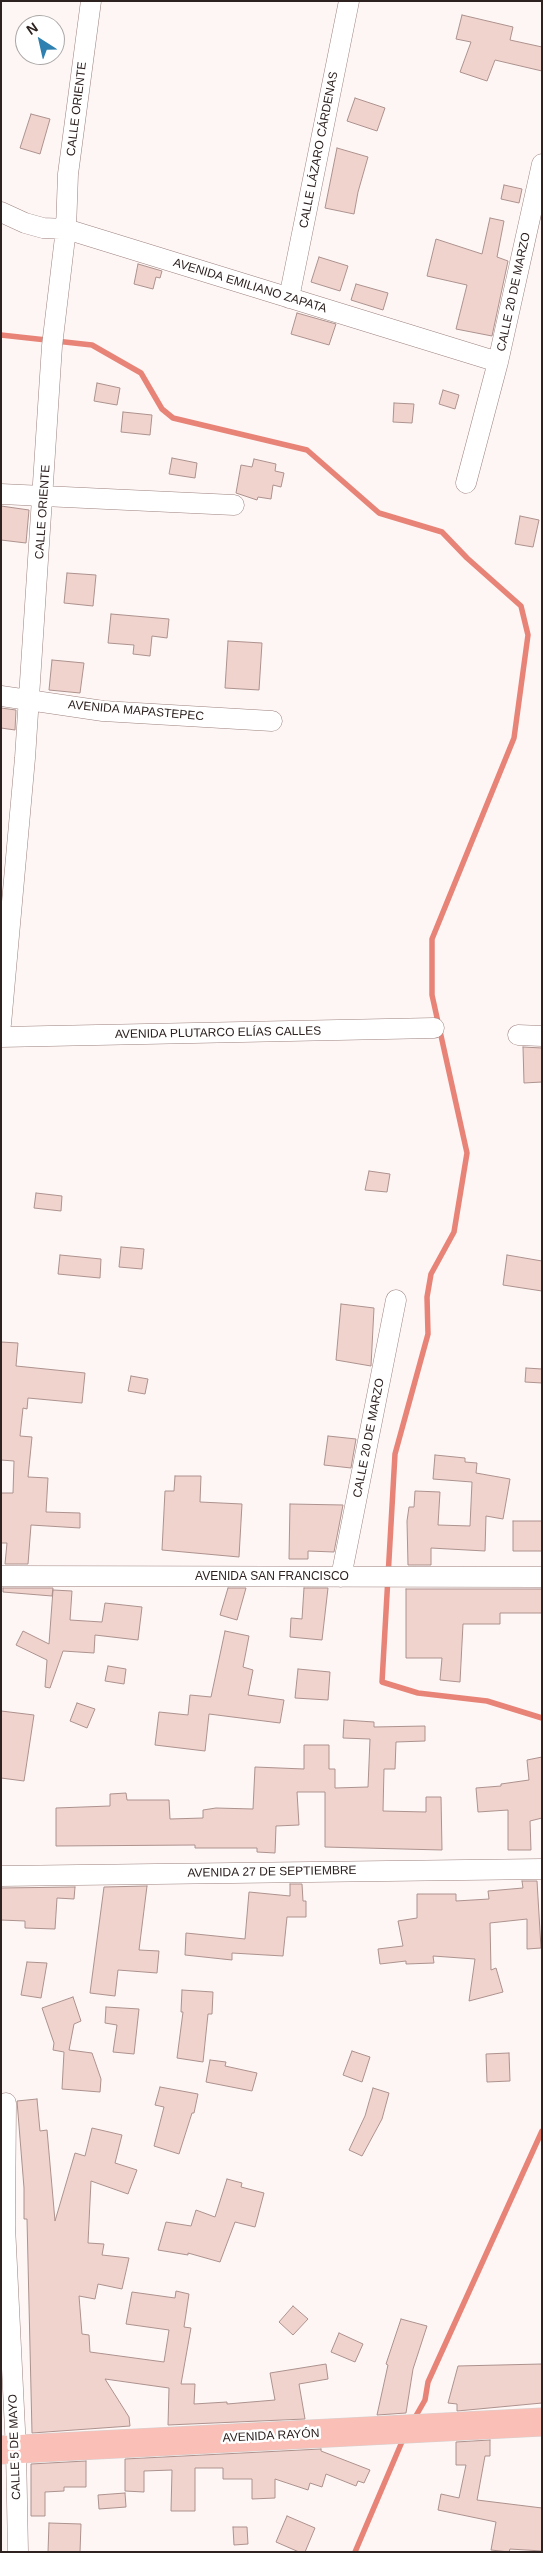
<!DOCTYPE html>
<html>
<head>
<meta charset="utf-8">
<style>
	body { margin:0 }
	#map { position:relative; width:543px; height:2553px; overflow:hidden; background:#fdf6f5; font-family:Arial,sans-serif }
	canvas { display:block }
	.frame { position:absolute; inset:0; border:2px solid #2d2220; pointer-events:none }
	.north { position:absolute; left:15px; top:15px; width:50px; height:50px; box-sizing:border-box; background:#fff; border:1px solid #aba7a6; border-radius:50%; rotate:325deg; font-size:14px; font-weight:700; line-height:20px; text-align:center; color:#2d2220 }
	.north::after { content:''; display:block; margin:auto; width:18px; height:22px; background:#2d80b0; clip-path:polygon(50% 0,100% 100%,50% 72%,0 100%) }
</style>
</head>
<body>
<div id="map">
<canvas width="543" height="2553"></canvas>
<div class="frame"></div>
<div class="north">N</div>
</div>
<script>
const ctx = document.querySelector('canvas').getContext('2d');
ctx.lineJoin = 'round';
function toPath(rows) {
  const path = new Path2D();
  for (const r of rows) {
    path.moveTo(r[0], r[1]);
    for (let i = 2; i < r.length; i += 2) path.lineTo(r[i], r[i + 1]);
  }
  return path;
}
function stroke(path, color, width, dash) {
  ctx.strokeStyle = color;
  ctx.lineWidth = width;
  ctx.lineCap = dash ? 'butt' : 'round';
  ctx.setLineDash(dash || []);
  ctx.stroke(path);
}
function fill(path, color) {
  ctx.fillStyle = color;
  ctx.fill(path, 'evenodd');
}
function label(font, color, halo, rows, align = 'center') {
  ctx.font = font + ' Arial,sans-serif';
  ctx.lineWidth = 5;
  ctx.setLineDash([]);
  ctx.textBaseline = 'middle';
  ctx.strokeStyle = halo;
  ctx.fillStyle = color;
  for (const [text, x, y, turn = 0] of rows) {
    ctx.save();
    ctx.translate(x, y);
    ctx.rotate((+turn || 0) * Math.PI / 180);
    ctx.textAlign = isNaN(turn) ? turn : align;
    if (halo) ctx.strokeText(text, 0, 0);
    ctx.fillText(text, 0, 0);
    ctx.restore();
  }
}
const stream = toPath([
	[1,335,92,345,141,373,162,409,173,418,307,450,379,513,442,532,467,558,521,606,528,635,514,738,432,939,432,995,467,1153,454,1232,431,1274,427,1297,428,1334,395,1454,382,1682,418,1693,487,1701,542,1718],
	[413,2421,425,2400,428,2382,542,2131],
	[355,2552,404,2437]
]);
const building = toPath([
	[462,15,513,27,510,40,542,47,542,71,495,60,487,81,460,72,471,42,456,39,462,15],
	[355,98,385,108,377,131,347,121,355,98],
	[31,114,50,119,40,154,20,148,31,114],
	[337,148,368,157,358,192,354,214,325,208,337,148],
	[504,185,522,189,519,203,501,199,504,185],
	[490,218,504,221,497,257,508,261,492,336,456,329,467,285,427,276,436,239,482,254,490,218],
	[319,257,348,266,340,291,311,282,319,257],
	[138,264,162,271,160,278,156,277,153,289,134,284,138,264],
	[356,284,388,293,383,310,351,300,356,284],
	[297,313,336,324,329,345,291,334,297,313],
	[97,383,120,388,117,405,94,401,97,383],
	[443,390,459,395,455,409,439,404,443,390],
	[394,403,414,404,412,423,393,422,394,403],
	[123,412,152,415,150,435,121,432,123,412],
	[172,458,197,463,195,478,169,474,172,458],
	[254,459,276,464,275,471,284,473,281,487,273,485,271,499,258,497,257,500,236,493,241,465,252,467,254,459],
	[1,506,29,510,26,543,1,540,1,506],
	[520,516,539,520,533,547,515,544,520,516],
	[67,573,96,575,93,606,64,603,67,573],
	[111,614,169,619,167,638,152,636,150,656,133,654,134,645,108,643,111,614],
	[228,641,262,643,259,690,225,688,228,641],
	[52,660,84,663,80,693,49,690,52,660],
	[1,708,16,710,15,730,1,728,1,708],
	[523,1047,542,1048,542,1082,524,1083,523,1047],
	[369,1171,390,1174,387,1192,365,1190,369,1171],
	[36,1193,62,1196,61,1211,34,1208,36,1193],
	[121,1247,144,1249,142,1269,119,1267,121,1247],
	[60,1255,101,1259,100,1278,58,1274,60,1255],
	[507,1255,542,1261,542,1291,503,1285,507,1255],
	[341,1304,374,1308,371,1366,336,1360,341,1304],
	[1,1342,18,1343,16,1366,85,1373,82,1403,28,1398,27,1409,23,1408,20,1436,32,1437,28,1477,48,1478,46,1512,80,1513,80,1528,31,1525,28,1564,5,1564,7,1543,1,1543,1,1493,13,1493,14,1461,1,1460,1,1342],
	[526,1368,542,1369,542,1383,525,1382,526,1368],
	[131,1376,148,1379,145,1394,128,1391,131,1376],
	[328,1436,356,1439,351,1468,324,1465,328,1436],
	[435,1455,465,1458,465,1462,477,1463,476,1473,510,1479,503,1519,486,1516,485,1551,431,1548,431,1565,408,1565,407,1521,409,1507,414,1507,415,1491,440,1492,438,1525,470,1526,472,1482,433,1479,435,1455],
	[175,1476,201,1476,200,1502,242,1504,239,1557,162,1550,165,1491,174,1491,175,1476],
	[290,1504,343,1505,334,1552,308,1551,308,1559,289,1559,290,1504],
	[513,1521,542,1521,542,1551,513,1551,513,1521],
	[3,1588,53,1588,52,1596,3,1592,3,1588],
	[228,1588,246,1588,237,1620,220,1615,228,1588],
	[304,1588,328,1588,322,1640,290,1637,291,1618,302,1619,304,1588],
	[406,1589,542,1589,542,1613,500,1613,500,1624,463,1624,460,1682,440,1680,442,1658,406,1658,406,1589],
	[53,1590,72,1591,70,1620,102,1622,105,1603,142,1607,138,1640,95,1635,94,1653,63,1651,50,1688,45,1687,47,1660,16,1645,23,1631,49,1644,53,1590],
	[225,1631,249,1636,243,1667,253,1670,248,1695,284,1700,280,1723,209,1714,205,1751,155,1745,159,1712,188,1715,190,1695,211,1697,225,1631],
	[108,1666,126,1669,124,1684,105,1681,108,1666],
	[298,1669,330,1672,328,1700,295,1698,298,1669],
	[77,1703,95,1709,87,1728,70,1721,77,1703],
	[1,1711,34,1715,24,1781,1,1778,1,1711],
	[344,1720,374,1722,374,1727,425,1726,425,1741,396,1742,395,1769,384,1769,383,1811,426,1812,426,1797,441,1797,442,1850,325,1847,325,1792,297,1792,299,1825,276,1826,275,1853,257,1852,257,1848,195,1848,195,1845,56,1846,56,1808,110,1806,110,1794,126,1793,127,1800,169,1800,170,1819,203,1818,203,1810,216,1808,253,1809,255,1767,304,1769,304,1745,329,1745,329,1769,335,1769,335,1788,368,1787,370,1739,343,1738,344,1720],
	[542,1757,542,1818,530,1821,531,1850,508,1850,508,1810,478,1812,476,1788,501,1786,501,1784,529,1780,527,1760,542,1757],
	[522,1881,537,1881,541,1948,527,1949,527,1919,490,1923,491,1970,496,1968,503,1992,469,2001,475,1959,433,1956,434,1963,406,1964,406,1961,380,1964,378,1949,403,1946,398,1921,417,1918,417,1894,456,1894,456,1901,489,1899,488,1891,523,1888,522,1881],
	[290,1884,302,1884,303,1901,306,1901,306,1917,287,1917,283,1956,232,1953,232,1960,185,1955,186,1933,245,1939,249,1892,290,1896,290,1884],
	[147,1886,139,1950,159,1951,157,1973,118,1970,115,1996,90,1993,104,1887,147,1886],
	[75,1887,74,1899,57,1898,55,1929,25,1928,25,1921,1,1920,1,1888,75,1887],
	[27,1962,47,1963,41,1998,21,1995,27,1962],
	[182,1990,213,1992,212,2014,208,2014,203,2062,177,2058,183,2012,181,2012,182,1990],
	[73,1997,81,2021,74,2024,69,2050,92,2053,101,2079,100,2092,62,2089,64,2052,53,2050,54,2043,42,2008,73,1997],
	[106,2007,139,2009,134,2054,113,2052,117,2025,105,2023,106,2007],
	[352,2051,370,2057,362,2082,343,2075,352,2051],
	[509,2053,510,2081,487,2082,486,2054,509,2053],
	[210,2060,226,2062,225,2066,257,2073,252,2091,206,2082,210,2060],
	[160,2087,198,2094,194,2113,192,2113,179,2154,154,2146,164,2107,155,2105,160,2087],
	[373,2088,389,2093,382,2119,362,2156,349,2150,365,2116,373,2088],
	[37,2099,40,2131,47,2130,55,2221,75,2153,85,2156,92,2128,122,2135,115,2163,137,2170,128,2194,91,2181,88,2243,104,2244,102,2255,129,2258,122,2289,98,2284,95,2299,79,2296,82,2334,89,2335,90,2352,164,2362,169,2330,126,2324,132,2292,175,2298,176,2291,189,2294,184,2327,191,2328,181,2384,195,2384,194,2404,227,2402,227,2404,275,2400,270,2373,326,2364,328,2379,299,2384,305,2419,168,2425,169,2388,105,2379,129,2417,130,2426,32,2433,27,2219,24,2219,24,2188,17,2101,37,2099],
	[227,2179,242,2183,241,2187,264,2193,255,2227,235,2222,220,2262,188,2253,188,2255,158,2250,166,2222,191,2226,196,2210,215,2217,227,2179],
	[293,2306,308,2319,293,2335,279,2322,293,2306],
	[401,2319,427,2326,413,2369,406,2413,377,2415,388,2365,386,2364,401,2319],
	[339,2333,363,2344,355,2362,331,2352,339,2333],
	[542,2364,542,2403,457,2411,457,2404,448,2403,458,2366,542,2364],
	[490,2440,490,2456,485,2456,477,2500,542,2508,542,2551,510,2549,509,2552,491,2550,496,2522,438,2510,441,2494,459,2498,466,2465,456,2465,456,2442,490,2440],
	[321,2449,321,2451,370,2470,364,2483,358,2481,356,2486,326,2474,322,2487,310,2483,308,2490,275,2479,275,2498,252,2499,252,2479,223,2479,223,2468,195,2468,195,2511,171,2511,172,2470,144,2471,144,2492,125,2491,125,2459,321,2449],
	[86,2461,86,2487,64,2487,64,2491,45,2492,45,2516,31,2516,31,2464,86,2461],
	[125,2493,126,2507,99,2509,98,2495,125,2493],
	[287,2516,315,2528,305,2552,299,2552,276,2542,287,2516],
	[49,2523,81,2524,80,2552,48,2552,49,2523],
	[233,2527,247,2527,248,2544,234,2545,233,2527]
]);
const street = toPath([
	[1,212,25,223,43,228,66,229,498,362],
	[289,298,349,1],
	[466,483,498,362,542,164],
	[1,494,234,505],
	[1,696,103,711,272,721],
	[1,1024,25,758,52,346,66,229,68,174,91,1],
	[518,1035,542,1036],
	[1,1037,434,1028],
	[1,1576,542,1577],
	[341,1577,396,1300],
	[1,1876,542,1869],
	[6,2103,5,2226,16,2450,18,2552]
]);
const primary = toPath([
	[1,2450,542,2422]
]);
const streetNames = [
	["CALLE ORIENTE",77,109,-83],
	["CALLE LÁZARO CÁRDENAS",319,150,-79],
	["AVENIDA EMILIANO ZAPATA",250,286,17],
	["CALLE 20 DE MARZO",514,292,-78],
	["CALLE ORIENTE",43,512,-86],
	["AVENIDA MAPASTEPEC",136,711,5],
	["AVENIDA PLUTARCO ELÍAS CALLES",218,1033,-1],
	["CALLE 20 DE MARZO",369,1438,-79],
	["AVENIDA SAN FRANCISCO",272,1577],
	["AVENIDA 27 DE SEPTIEMBRE",272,1872,-1],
	["AVENIDA RAYÓN",271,2436,-3],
	["CALLE 5 DE MAYO",15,2447,-92]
];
stroke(stream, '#e78477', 5.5);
fill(building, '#f1d3ce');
stroke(building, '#ad928d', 1);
stroke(street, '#9d827e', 21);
stroke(primary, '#d5d3d2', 29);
stroke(street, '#fff', 20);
stroke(primary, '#fabfb6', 28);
label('12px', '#2d2220', '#fff', streetNames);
</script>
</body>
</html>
